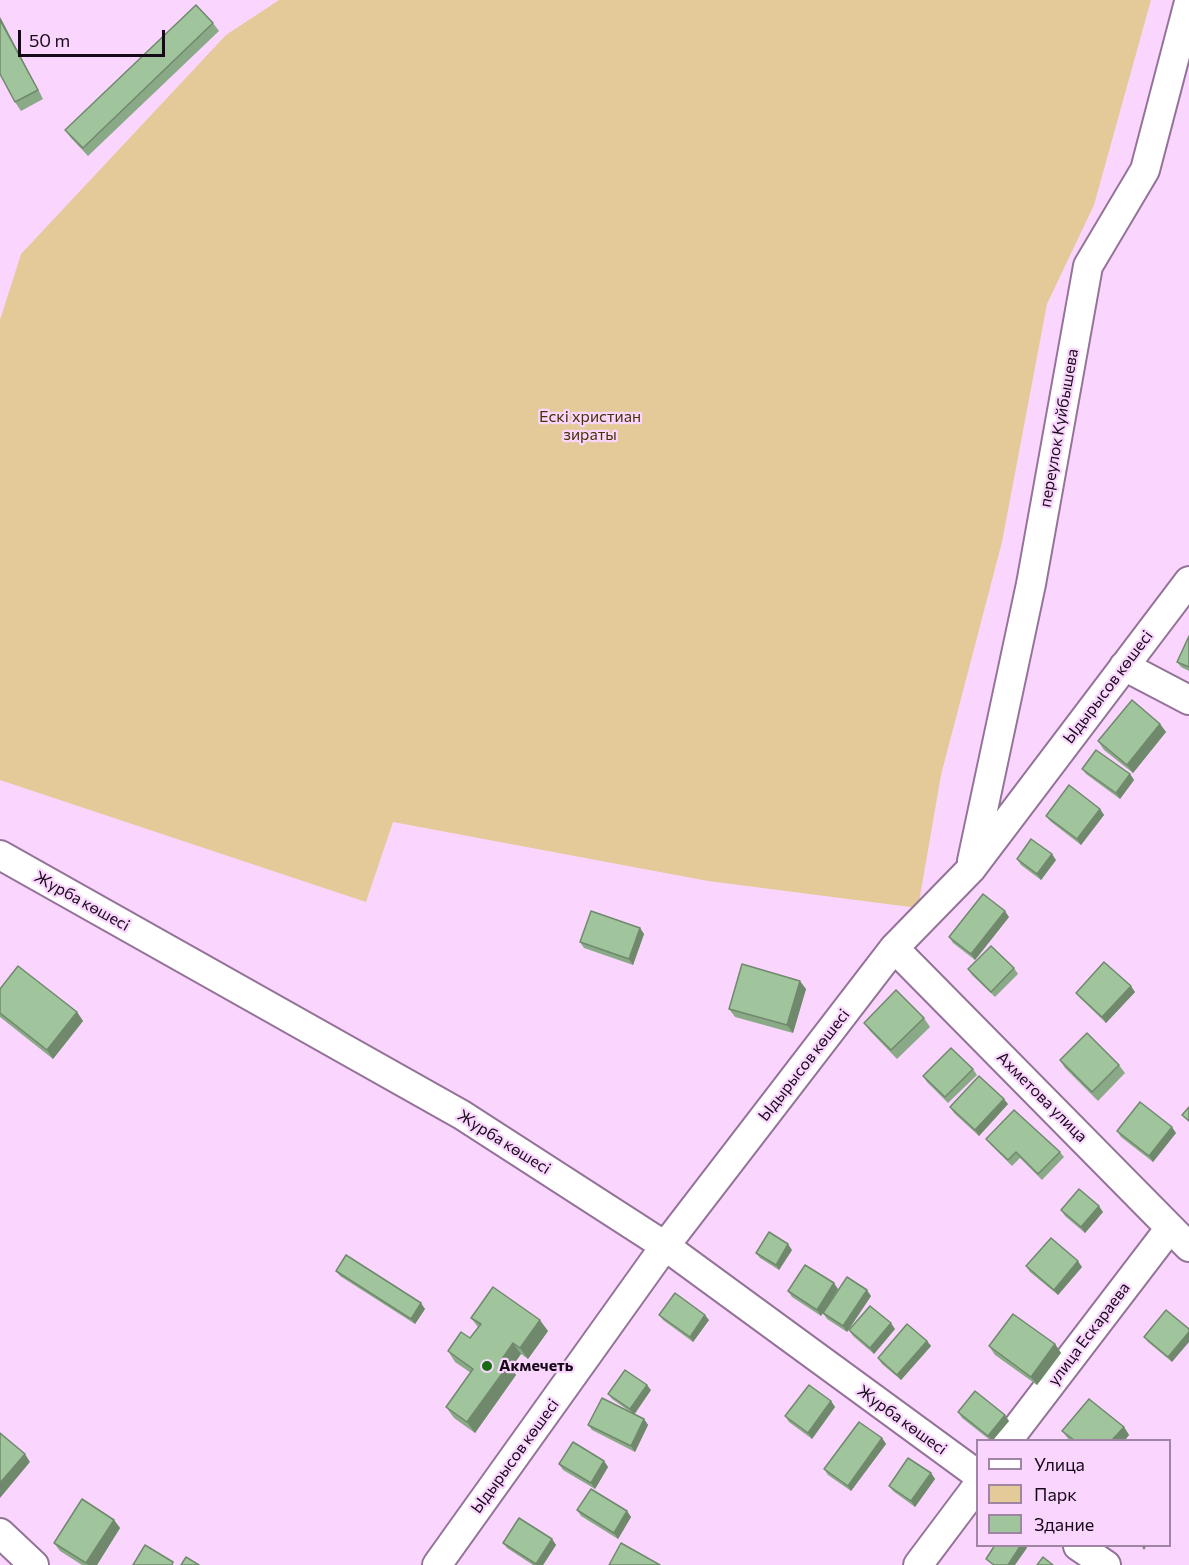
<!DOCTYPE html>
<html>
<head>
<meta charset="utf-8">
<style>
	body { margin:0 }
	#map { position:relative; width:1189px; height:1565px; overflow:hidden; background:#fad6ff; font-family:Commissioner,sans-serif }
	canvas { display:block }
	.legend { position:absolute; left:976px; top:1439px; width:195px; height:108px; box-sizing:border-box; background:#fad6ff; border:2px solid #9f84a3; margin:0; padding:8px 10px; list-style:none; font-size:18px; color:#170a18 }
	.legend li { display:flex; align-items:center; gap:12px; height:30px }
	.legend b { width:30px; border:2px solid #9f84a3 }
	.scale { position:absolute; left:18px; top:30px; width:147px; height:27px; box-sizing:border-box; border:3px solid #170a18; border-top:0; padding-left:8px; font-size:18px; line-height:21px; white-space:nowrap; color:#170a18; -webkit-text-stroke:4px #fad6ff; paint-order:stroke }
</style>
</head>
<body>
<div id="map">
<canvas width="1189" height="1565"></canvas>
<ul class="legend">
<li><b style="height:8px;background:#fff"></b>Улица</li>
<li><b style="height:16px;background:#e4ca99"></b>Парк</li>
<li><b style="height:16px;background:#a0c49c"></b>Здание</li>
</ul>
<div class="scale">50 m</div>
</div>
<script>
const ctx = document.querySelector('canvas').getContext('2d');
ctx.lineJoin = 'round';
function fill(path, color) {
  ctx.fillStyle = color;
  ctx.fill(path, 'evenodd');
}
function toPath(rows) {
  const path = new Path2D();
  for (const r of rows) {
    path.moveTo(r[0], r[1]);
    for (let i = 2; i < r.length; i += 2) path.lineTo(r[i], r[i + 1]);
  }
  return path;
}
function stroke(path, color, width, dash) {
  ctx.strokeStyle = color;
  ctx.lineWidth = width;
  ctx.lineCap = dash ? 'butt' : 'round';
  ctx.setLineDash(dash || []);
  ctx.stroke(path);
}
function label(font, color, halo, rows, align = 'center') {
  ctx.font = font + ' Commissioner,sans-serif';
  ctx.lineWidth = 4.5;
  ctx.setLineDash([]);
  ctx.textBaseline = 'middle';
  ctx.strokeStyle = halo;
  ctx.fillStyle = color;
  for (const [text, x, y, turn = 0] of rows) {
    ctx.save();
    ctx.translate(x, y);
    ctx.rotate((+turn || 0) * Math.PI / 180);
    ctx.textAlign = isNaN(turn) ? turn : align;
    if (halo) ctx.strokeText(text, 0, 0);
    ctx.fillText(text, 0, 0);
    ctx.restore();
  }
}
const green = toPath([
	[279,0,1151,0,1094,205,1047,304,1002,542,941,775,918,908,708,881,393,822,366,902,0,780,0,320,21,254,226,35]
]);
const minor = toPath([
	[1124,666,1189,700],
	[0,855,462,1115,665,1246,978,1475],
	[972,861,1031,584,1088,266,1145,170,1189,2],
	[894,948,1189,1247],
	[1008,1440,1170,1228],
	[0,1533,34,1565],
	[1078,1546,1106,1565],
	[437,1565,665,1246,894,948,971,869,1189,581],
	[918,1565,978,1485]
]);
const wall = toPath([
	[0,17,43,99,21,111,15,102],
	[213,23,219,31,88,156,71,138,65,130],
	[1189,636,1189,671,1181,667,1177,662],
	[1160,724,1166,732,1133,773,1104,750,1098,741],
	[1082,769,1130,774,1134,780,1120,799,1086,774],
	[1100,809,1104,815,1081,845,1050,821,1046,816],
	[1017,859,1056,860,1041,880,1021,865],
	[1009,917,975,960,953,943,949,937],
	[640,928,644,934,633,965,584,948,580,942],
	[1014,968,1018,974,995,997,972,975,968,969],
	[0,989,77,1012,83,1021,53,1059,0,1017],
	[806,989,793,1033,735,1017,729,1009],
	[1135,992,1106,1023,1080,998,1076,993],
	[924,1018,930,1027,897,1059,870,1031,864,1023],
	[1060,1060,1119,1065,1125,1073,1098,1101,1065,1068],
	[973,1069,977,1075,948,1103,927,1082,923,1076],
	[1008,1104,979,1136,954,1113,950,1107],
	[1117,1131,1176,1133,1153,1162,1121,1137],
	[986,1139,1060,1152,1064,1157,1042,1180,1020,1158,1012,1166,990,1144],
	[1061,1210,1103,1212,1085,1233,1065,1216],
	[792,1250,779,1270,760,1258,756,1253],
	[1026,1266,1082,1267,1058,1295,1030,1272],
	[336,1271,425,1309,415,1324,340,1276],
	[838,1289,821,1316,792,1297,788,1291],
	[871,1296,847,1332,827,1319,823,1313],
	[1166,1310,1172,1362,1148,1342,1144,1337],
	[659,1315,709,1320,693,1342,663,1320],
	[471,1318,548,1331,528,1359,521,1354,511,1368,516,1375,475,1433,454,1418,446,1407,471,1373,455,1362,448,1351,470,1338,478,1327],
	[895,1329,874,1354,853,1336,849,1330],
	[927,1341,931,1346,901,1380,882,1364,878,1358],
	[1055,1344,1061,1353,1037,1385,995,1355,989,1346],
	[651,1390,634,1414,644,1419,648,1425,635,1452,592,1430,588,1425,632,1413,612,1399,608,1394],
	[831,1401,835,1407,812,1439,789,1422,785,1416],
	[958,1412,1009,1421,993,1440,990,1440,962,1418],
	[1124,1427,1129,1435,1125,1440,1069,1440,1062,1431],
	[882,1438,886,1444,851,1491,828,1475,824,1469],
	[604,1461,608,1467,595,1489,563,1470,559,1464],
	[931,1473,935,1479,915,1507,893,1491,889,1486],
	[577,1510,627,1511,631,1517,618,1539,581,1516],
	[114,1520,120,1528,97,1565,82,1565,60,1551,54,1543],
	[552,1539,556,1545,543,1565,533,1565,507,1548,503,1543]
]);
const shadedWall = toPath([
	[0,17,43,99,38,90,0,20],
	[1160,724,1166,732,1133,773,1127,765],
	[1130,774,1134,780,1120,799,1116,793],
	[1100,809,1104,815,1081,845,1077,839],
	[1052,854,1056,860,1041,880,1037,874],
	[1005,911,1009,917,975,960,971,954],
	[640,928,644,934,633,965,629,959],
	[800,981,806,989,793,1033,787,1025],
	[1131,986,1135,992,1106,1023,1102,1017],
	[77,1012,83,1021,53,1059,47,1050],
	[1004,1099,1008,1104,979,1136,975,1130],
	[1172,1127,1176,1133,1153,1162,1149,1156],
	[1099,1206,1103,1212,1085,1233,1081,1227],
	[788,1244,792,1250,779,1270,776,1265],
	[1078,1261,1082,1267,1058,1295,1054,1290],
	[834,1283,838,1289,821,1316,817,1310],
	[867,1290,871,1296,847,1332,843,1326],
	[421,1303,425,1309,415,1324,411,1319],
	[705,1315,709,1320,693,1342,690,1337],
	[540,1320,548,1331,528,1359,520,1348],
	[891,1323,895,1329,874,1354,870,1348],
	[1189,1332,1189,1342,1172,1362,1168,1357],
	[927,1341,931,1346,901,1380,897,1375],
	[513,1343,521,1354,511,1368,516,1375,475,1433,467,1422,502,1359],
	[1055,1344,1061,1353,1037,1385,1031,1377],
	[647,1385,651,1390,634,1415,630,1409],
	[831,1401,835,1407,812,1439,808,1433],
	[1005,1415,1009,1421,993,1440,991,1440,988,1436],
	[644,1419,648,1425,635,1452,631,1446],
	[1124,1427,1129,1435,1125,1440,1112,1440],
	[882,1438,886,1444,851,1491,848,1486],
	[25,1454,30,1462,0,1498,0,1483],
	[604,1461,608,1467,595,1489,591,1483],
	[931,1473,935,1479,915,1507,911,1501],
	[627,1511,631,1517,618,1539,614,1533],
	[114,1520,120,1528,97,1565,88,1565,86,1563],
	[552,1539,556,1545,543,1565,537,1565,536,1564],
	[1021,1545,1026,1545,1027,1548,1015,1565,1008,1565],
	[1141,1545,1147,1545,1144,1550]
]);
const building = toPath([
	[196,5,213,23,83,148,65,130,196,5],
	[0,20,38,90,15,102,0,74,0,20],
	[1189,636,1189,667,1177,662,1189,636],
	[1132,700,1160,724,1127,765,1098,741,1132,700],
	[1096,750,1130,774,1116,793,1082,769,1096,750],
	[1069,785,1100,809,1077,839,1046,816,1069,785],
	[1031,839,1052,854,1037,874,1017,859,1031,839],
	[983,894,1005,911,971,954,949,937,983,894],
	[591,911,640,928,629,959,580,942,591,911],
	[991,946,1014,968,991,992,968,969,991,946],
	[1104,962,1131,986,1102,1017,1076,993,1104,962],
	[742,964,800,981,787,1025,729,1009,742,964],
	[18,966,77,1012,47,1050,0,1013,0,989,18,966],
	[896,990,924,1018,891,1050,864,1023,896,990],
	[1087,1033,1119,1065,1092,1092,1060,1060,1087,1033],
	[951,1048,973,1069,945,1097,923,1076,951,1048],
	[979,1076,1004,1099,975,1130,950,1107,979,1076],
	[1140,1102,1172,1127,1149,1156,1117,1131,1140,1102],
	[1189,1107,1189,1121,1182,1115,1189,1107],
	[1014,1110,1060,1152,1038,1174,1016,1152,1008,1160,986,1139,1014,1110],
	[1079,1189,1099,1206,1081,1227,1061,1210,1079,1189],
	[769,1232,788,1244,776,1265,756,1253,769,1232],
	[1051,1238,1078,1261,1054,1290,1026,1266,1051,1238],
	[346,1255,421,1303,411,1319,336,1271,346,1255],
	[805,1265,834,1283,817,1310,788,1291,805,1265],
	[847,1277,867,1290,843,1326,823,1313,847,1277],
	[493,1287,540,1320,520,1348,513,1343,502,1359,509,1364,467,1422,446,1407,473,1369,448,1351,461,1332,470,1338,481,1324,471,1318,493,1287],
	[675,1293,705,1315,690,1337,659,1315,675,1293],
	[870,1306,891,1323,870,1348,849,1330,870,1306],
	[1166,1310,1189,1329,1189,1332,1168,1357,1144,1337,1166,1310],
	[1013,1314,1055,1344,1031,1377,989,1346,1013,1314],
	[907,1324,927,1341,897,1375,878,1358,907,1324],
	[625,1370,647,1385,630,1409,608,1394,625,1370],
	[809,1385,831,1401,808,1433,785,1416,809,1385],
	[975,1391,1005,1415,988,1436,958,1412,975,1391],
	[602,1398,644,1419,631,1446,588,1425,602,1398],
	[1089,1399,1124,1427,1112,1440,1074,1440,1062,1431,1089,1399],
	[859,1422,882,1438,848,1486,824,1469,859,1422],
	[0,1433,25,1454,0,1483,0,1433],
	[573,1442,604,1461,591,1483,559,1464,573,1442],
	[908,1458,931,1473,911,1501,889,1486,908,1458],
	[591,1489,627,1511,614,1533,577,1510,591,1489],
	[82,1499,114,1520,86,1563,54,1543,82,1499],
	[519,1518,552,1539,536,1564,503,1543,519,1518],
	[621,1543,660,1565,609,1565,621,1543],
	[145,1545,173,1562,172,1565,133,1565,145,1545],
	[995,1545,1021,1545,1008,1565,994,1565,986,1559,995,1545],
	[186,1557,199,1565,181,1565,186,1557],
	[1043,1557,1053,1565,1037,1565,1043,1557]
]);
const markers = [
	[487,1366,6,"#176b11"]
];
const parkNames = [
	["Ескі христиан",590,417],
	["зираты",590,435]
];
const streetNames = [
	["переулок Куйбышева",1059,428,-80],
	["Ыдырысов көшесі",1108,687,-53],
	["Журба көшесі",82,901,29],
	["Ыдырысов көшесі",804,1065,-52],
	["Ахметова улица",1042,1097,45],
	["Журба көшесі",504,1142,32],
	["улица Ескараева",1089,1334,-53],
	["Журба көшесі",902,1420,36],
	["Ыдырысов көшесі",515,1456,-54]
];
const poiNames = [
	["Акмечеть",499,1366]
];
fill(green, '#e4ca99');
stroke(minor, '#947398', 32);
stroke(minor, '#fff', 28);
fill(wall, '#8aa986');
fill(shadedWall, '#70896d');
fill(building, '#a0c49c');
stroke(building, '#70896d', 1.5);
for (const [x, y, r, color] of markers) {
  const dot = new Path2D();
  dot.arc(x, y, r, 0, 2 * Math.PI);
  ctx.fillStyle = color;
  ctx.fill(dot);
  stroke(dot, '#fad6ff', 2);
}
label('16px', '#473201', '#fad6ff', parkNames);
label('16px', '#170a18', '#fad6ff', streetNames);
label('bold 16px', '#170a18', '#fad6ff', poiNames, 'left');
</script>
</body>
</html>
